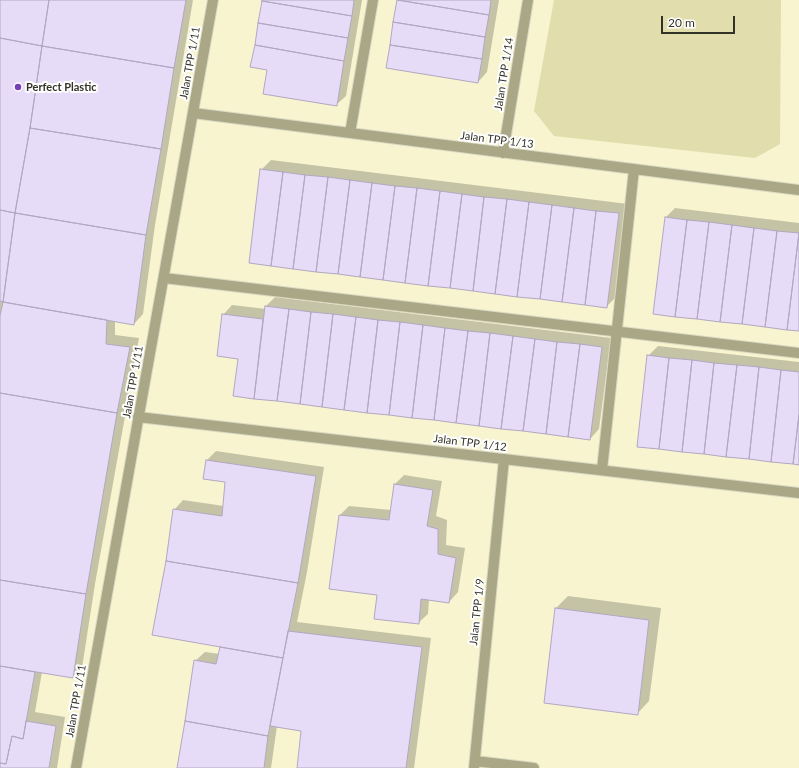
<!DOCTYPE html>
<html>
<head>
<meta charset="utf-8">
<style>
	body { margin:0 }
	#map { position:relative; width:799px; height:768px; overflow:hidden; background:#fefce5; font-family:Lato,sans-serif }
	canvas { display:block }
	.scale { position:absolute; left:661px; top:16px; width:74px; height:18px; box-sizing:border-box; border:2px solid #333227; border-top:0; padding-left:5px; font-size:12px; line-height:14px; white-space:nowrap; color:#333227; -webkit-text-stroke:3px #fff; paint-order:stroke }
</style>
</head>
<body>
<div id="map">
<canvas width="799" height="768"></canvas>
<div class="scale">20 m</div>
</div>
<script>
const ctx = document.querySelector('canvas').getContext('2d');
ctx.lineJoin = 'round';
function fill(path, color) {
  ctx.fillStyle = color;
  ctx.fill(path, 'evenodd');
}
function toPath(rows) {
  const path = new Path2D();
  for (const r of rows) {
    path.moveTo(r[0], r[1]);
    for (let i = 2; i < r.length; i += 2) path.lineTo(r[i], r[i + 1]);
  }
  return path;
}
function stroke(path, color, width, dash) {
  ctx.strokeStyle = color;
  ctx.lineWidth = width;
  ctx.lineCap = dash ? 'butt' : 'round';
  ctx.setLineDash(dash || []);
  ctx.stroke(path);
}
function label(font, color, halo, rows, align = 'center') {
  ctx.font = font + ' Lato,sans-serif';
  ctx.lineWidth = 4;
  ctx.setLineDash([]);
  ctx.textBaseline = 'middle';
  ctx.strokeStyle = halo;
  ctx.fillStyle = color;
  for (const [text, x, y, turn = 0] of rows) {
    ctx.save();
    ctx.translate(x, y);
    ctx.rotate((+turn || 0) * Math.PI / 180);
    ctx.textAlign = isNaN(turn) ? turn : align;
    if (halo) ctx.strokeText(text, 0, 0);
    ctx.fillText(text, 0, 0);
    ctx.restore();
  }
}
const built = toPath([
	[0,0,799,0,799,768,0,768]
]);
const green = toPath([
	[554,0,781,0,780,144,755,158,554,136,534,111]
]);
const shadow = toPath([
	[0,0,193,0,155,225,143,314,134,324,115,320,115,335,139,338,95,584,82,668,72,677,42,672,35,712,65,717,57,768,0,768],
	[263,0,362,0,346,96,336,105,268,70],
	[398,0,499,0,487,72,478,82,388,67],
	[271,160,628,204,616,297,606,307,261,170],
	[675,208,799,223,799,330,665,218],
	[275,297,611,338,599,429,590,439,234,395,239,358,223,315,232,305,266,309,266,306],
	[658,346,799,362,799,464,648,356],
	[216,451,324,467,307,572,297,622,431,638,414,768,298,768,302,730,277,726,271,768,178,768,195,661,205,652,220,654,221,647,167,561,174,510,183,500,224,506,226,481,207,460],
	[404,475,442,481,436,516,447,520,446,545,465,548,458,592,449,602,429,599,428,614,418,623,378,594,340,515,349,506,391,510,395,484],
	[568,596,661,608,649,701,637,714,556,608]
]);
const building = toPath([
	[0,0,49,0,42,46,0,38,0,0],
	[49,0,186,0,174,68,42,46,49,0],
	[262,0,354,0,352,16,262,1,262,0],
	[397,0,489,15,485,37,393,22,397,0],
	[398,0,491,0,489,15,398,0],
	[262,1,352,16,348,38,258,23,262,1],
	[393,22,485,37,482,59,390,45,393,22],
	[258,23,348,38,344,61,255,45,258,23],
	[0,38,42,46,30,128,15,213,0,210,0,38],
	[255,45,344,61,337,106,263,94,267,70,250,67,255,45],
	[390,45,482,59,478,83,386,68,390,45],
	[42,46,174,68,161,149,30,128,42,46],
	[30,128,161,149,146,235,15,213,30,128],
	[260,169,283,172,271,266,249,263,260,169],
	[283,172,305,175,293,269,271,266,283,172],
	[305,175,328,177,316,272,293,269,305,175],
	[328,177,350,180,338,274,316,272,328,177],
	[350,180,372,183,360,277,338,274,350,180],
	[372,183,395,186,383,280,360,277,372,183],
	[395,186,417,188,405,283,383,280,395,186],
	[417,188,440,191,428,286,405,283,417,188],
	[440,191,462,194,450,288,428,286,440,191],
	[462,194,484,197,473,291,450,288,462,194],
	[484,197,507,199,495,294,473,291,484,197],
	[507,199,529,202,517,297,495,294,507,199],
	[529,202,552,205,540,299,517,297,529,202],
	[552,205,574,208,562,302,540,299,552,205],
	[574,208,596,211,585,305,562,302,574,208],
	[0,210,15,213,3,302,0,301,0,210],
	[596,211,619,213,607,308,585,305,596,211],
	[15,213,146,235,134,325,3,302,15,213],
	[665,217,687,220,675,317,653,314,665,217],
	[687,220,709,222,697,319,675,317,687,220],
	[709,222,732,225,720,322,697,319,709,222],
	[732,225,754,228,742,324,720,322,732,225],
	[754,228,777,231,765,327,742,324,754,228],
	[777,231,799,233,787,330,765,327,777,231],
	[799,233,799,331,787,330,799,233],
	[3,302,107,320,106,344,130,347,117,413,0,393,0,316,3,302],
	[265,306,289,309,277,401,254,399,265,306],
	[289,309,311,312,300,404,277,401,289,309],
	[311,312,333,314,322,407,300,404,311,312],
	[222,314,263,319,254,399,233,396,238,359,217,356,222,314],
	[333,314,356,317,344,410,322,407,333,314],
	[356,317,378,320,367,413,344,410,356,317],
	[378,320,400,322,389,415,367,413,378,320],
	[400,322,423,325,412,418,389,415,400,322],
	[423,325,445,328,434,420,412,418,423,325],
	[445,328,468,331,456,423,434,420,445,328],
	[468,331,490,333,479,426,456,423,468,331],
	[490,333,513,336,501,429,479,426,490,333],
	[513,336,535,339,523,431,501,429,513,336],
	[535,339,557,342,546,434,523,431,535,339],
	[557,342,580,344,568,437,546,434,557,342],
	[580,344,602,347,590,440,568,437,580,344],
	[647,355,669,358,659,449,637,447,647,355],
	[669,358,692,360,682,452,659,449,669,358],
	[692,360,714,363,704,454,682,452,692,360],
	[714,363,737,365,726,457,704,454,714,363],
	[737,365,759,367,749,459,726,457,737,365],
	[759,367,781,370,771,462,749,459,759,367],
	[781,370,799,372,799,415,793,464,771,462,781,370],
	[0,393,117,413,86,594,0,580,0,393],
	[799,415,799,465,793,464,799,415],
	[206,460,316,476,298,583,166,561,173,509,222,516,225,482,203,479,206,460],
	[394,484,433,490,427,526,438,529,438,554,456,558,449,603,421,599,419,624,374,619,377,595,329,589,339,515,389,520,394,484],
	[166,561,298,583,283,658,152,635,166,561],
	[0,580,86,594,73,678,0,666,0,580],
	[555,608,649,620,638,715,544,703,555,608],
	[288,631,422,647,406,768,297,768,301,731,270,726,288,631],
	[220,647,283,658,268,736,185,721,194,660,216,664,220,647],
	[0,666,35,672,23,739,12,736,6,764,0,763,0,666],
	[26,721,56,726,49,768,0,768,0,763,6,764,12,736,23,739,26,721],
	[185,721,268,736,264,768,177,768,185,721]
]);
const minor = toPath([
	[193,113,799,190],
	[350,133,373,0],
	[503,153,528,0],
	[164,278,799,353],
	[138,417,799,493],
	[602,470,634,169],
	[475,761,534,768],
	[76,768,213,0],
	[474,768,504,459]
]);
const markers = [
	[18,87,4,"#7840b6"]
];
const streetNames = [
	["Jalan TPP 1/11",190,63,-80],
	["Jalan TPP 1/14",504,74,-81],
	["Jalan TPP 1/13",497,140,7],
	["Jalan TPP 1/11",133,382,-80],
	["Jalan TPP 1/12",470,443,7],
	["Jalan TPP 1/9",477,612,-84],
	["Jalan TPP 1/11",76,701,-80]
];
const poiNames = [
	["Perfect Plastic",26,87]
];
fill(built, '#f7f4cf');
fill(green, '#e1ddac');
fill(shadow, '#0003');
fill(building, '#e6dcf8');
stroke(building, '#b2a8c2', 1);
stroke(minor, '#d9d8c3', 12);
stroke(minor, '#aaa787', 10);
for (const [x, y, r, color] of markers) {
  const dot = new Path2D();
  dot.arc(x, y, r, 0, 2 * Math.PI);
  ctx.fillStyle = color;
  ctx.fill(dot);
  stroke(dot, '#fff', 1.5);
}
label('11px', '#333227', '#fff', streetNames);
label('bold 11px', '#333227', '#fff', poiNames, 'left');
</script>
</body>
</html>
